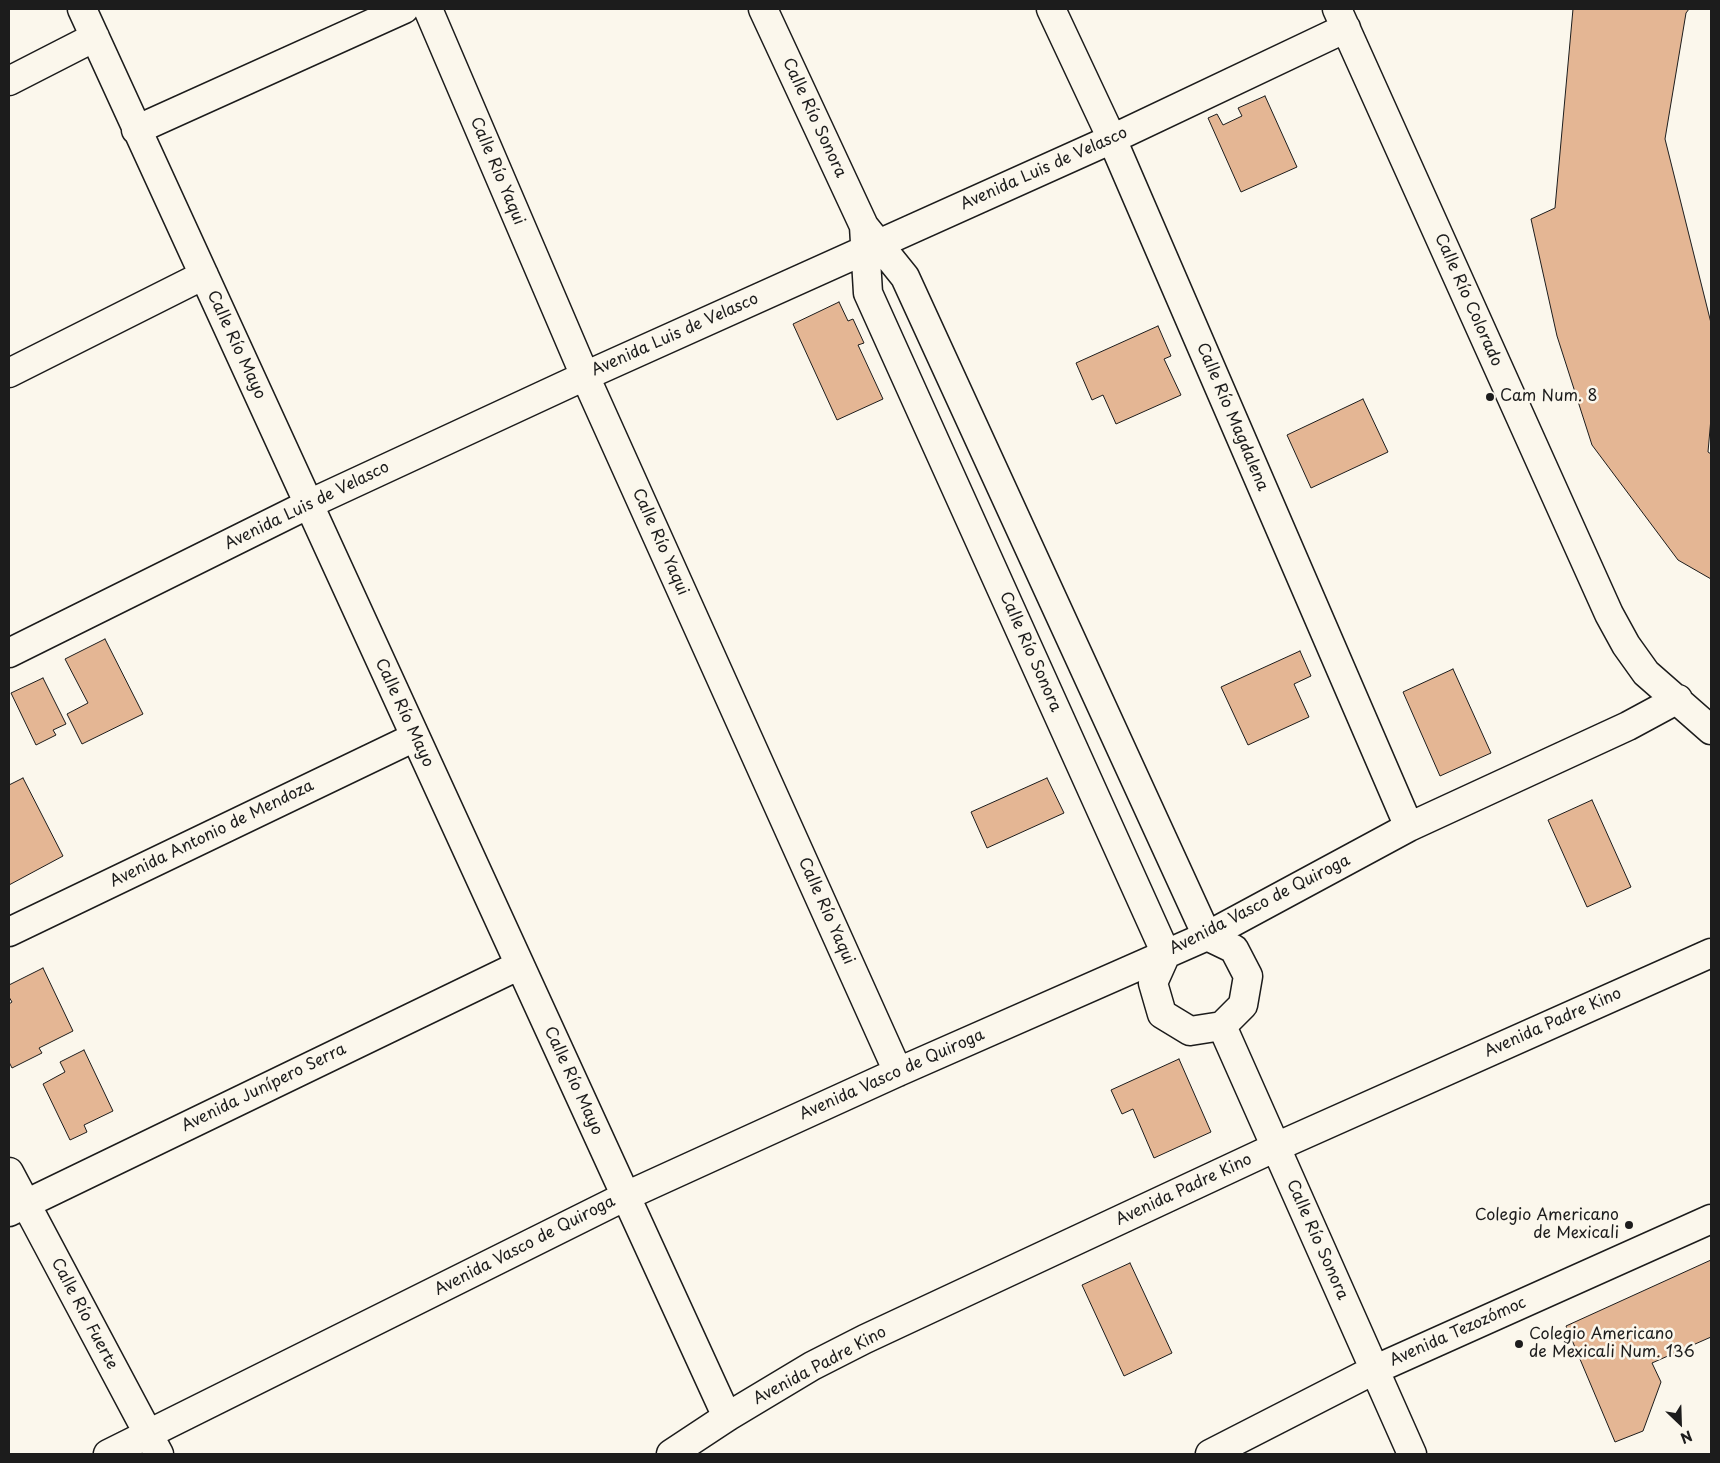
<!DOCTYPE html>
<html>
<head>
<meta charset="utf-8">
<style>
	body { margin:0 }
	#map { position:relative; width:1720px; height:1463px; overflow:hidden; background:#fbf7ec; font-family:"Playpen Sans",sans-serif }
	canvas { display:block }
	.frame { position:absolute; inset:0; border:10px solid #1c1c1c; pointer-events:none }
	.north { position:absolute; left:1655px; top:1398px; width:50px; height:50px; -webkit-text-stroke:4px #fbf7ec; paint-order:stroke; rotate:156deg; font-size:14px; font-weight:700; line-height:20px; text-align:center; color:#1c1c1c }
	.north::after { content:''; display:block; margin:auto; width:18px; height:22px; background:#1c1c1c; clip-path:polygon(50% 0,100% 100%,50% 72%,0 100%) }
</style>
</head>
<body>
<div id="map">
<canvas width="1720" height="1463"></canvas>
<div class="frame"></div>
<div class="north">N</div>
</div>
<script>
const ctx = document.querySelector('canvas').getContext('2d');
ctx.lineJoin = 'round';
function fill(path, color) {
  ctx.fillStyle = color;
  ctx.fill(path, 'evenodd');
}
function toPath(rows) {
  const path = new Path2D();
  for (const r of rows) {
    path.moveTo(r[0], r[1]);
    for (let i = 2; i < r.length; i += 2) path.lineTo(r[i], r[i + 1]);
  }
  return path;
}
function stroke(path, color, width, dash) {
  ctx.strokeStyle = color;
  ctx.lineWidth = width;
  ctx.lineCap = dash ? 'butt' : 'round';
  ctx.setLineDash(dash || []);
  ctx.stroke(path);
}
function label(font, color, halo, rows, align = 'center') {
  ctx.font = font + ' "Playpen Sans",sans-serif';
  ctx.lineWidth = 5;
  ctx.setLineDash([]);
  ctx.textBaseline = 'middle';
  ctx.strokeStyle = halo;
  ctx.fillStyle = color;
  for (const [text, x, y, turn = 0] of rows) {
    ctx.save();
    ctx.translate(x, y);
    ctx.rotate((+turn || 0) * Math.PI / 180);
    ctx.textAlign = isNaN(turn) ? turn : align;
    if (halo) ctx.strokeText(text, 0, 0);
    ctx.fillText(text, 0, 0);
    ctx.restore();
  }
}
const building = toPath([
	[1573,9,1689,9,1686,13,1665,139,1711,323,1711,418,1708,452,1711,454,1711,579,1678,560,1592,445,1557,336,1531,219,1555,208,1573,9],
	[1265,96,1297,167,1241,192,1208,118,1217,114,1223,125,1242,116,1238,108,1265,96],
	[839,302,848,321,853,319,864,343,858,345,883,399,837,420,793,324,839,302],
	[1158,326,1171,356,1164,359,1181,395,1116,424,1103,395,1092,400,1076,363,1158,326],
	[1363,399,1388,452,1311,488,1287,435,1363,399],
	[105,639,143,714,82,744,67,714,88,703,65,659,105,639],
	[1300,651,1311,676,1294,684,1309,717,1248,745,1221,687,1300,651],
	[1453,669,1491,753,1440,776,1403,692,1453,669],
	[43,678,66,724,53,730,56,735,36,745,11,693,43,678],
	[23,778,63,856,9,885,9,785,23,778],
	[1047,778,1064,813,987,848,971,812,1047,778],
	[1592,800,1631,887,1587,907,1548,820,1592,800],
	[43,968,73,1031,39,1048,42,1053,12,1068,9,1062,9,1004,12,1002,9,997,9,985,43,968],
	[84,1050,113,1111,84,1125,87,1132,70,1140,43,1084,65,1072,60,1062,84,1050],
	[1179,1059,1211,1132,1154,1158,1133,1109,1122,1114,1111,1090,1179,1059],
	[1711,1260,1711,1337,1652,1363,1661,1382,1643,1431,1615,1442,1566,1326,1711,1260],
	[1130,1263,1172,1353,1124,1376,1082,1285,1130,1263]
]);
const street = toPath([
	[82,9,727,1417],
	[428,9,585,376,898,1072],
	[763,9,864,226,905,277,1207,936,1234,949,1248,976,1243,1005,1222,1026,1190,1031,1162,1014,1153,983,1166,954,868,293,864,226],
	[1051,9,1112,139,1409,827],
	[1337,9,1609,614,1626,645,1646,673,1711,730],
	[9,81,95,37],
	[136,130,404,9],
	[9,373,204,275],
	[9,653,309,504,585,376,1112,139,1346,28],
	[9,932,415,737],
	[1222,1026,1412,1454],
	[9,1172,159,1454],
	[9,1212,520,965],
	[108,1454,626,1196,898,1072,1207,936,1409,827,1628,726,1678,699],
	[671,1454,727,1417,812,1366,865,1339,1276,1147,1711,953],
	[1210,1454,1374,1370,1711,1219]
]);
const markers = [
	[1490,397,5,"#1c1c1c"],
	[1629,1225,5,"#1c1c1c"],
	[1519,1344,5,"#1c1c1c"]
];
const streetNames = [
	["Calle Río Sonora",814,118,65],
	["Avenida Luis de Velasco",1044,169,-24],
	["Calle Río Yaqui",497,171,67],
	["Calle Río Colorado",1468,300,66],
	["Avenida Luis de Velasco",675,335,-24],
	["Calle Río Mayo",236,345,65],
	["Calle Río Magdalena",1232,417,67],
	["Avenida Luis de Velasco",307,506,-26],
	["Calle Río Yaqui",660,542,66],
	["Calle Río Sonora",1030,652,66],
	["Calle Río Mayo",404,713,65],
	["Avenida Antonio de Mendoza",212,834,-26],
	["Avenida Vasco de Quiroga",1260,905,-27],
	["Calle Río Yaqui",826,911,66],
	["Avenida Padre Kino",1553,1023,-24],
	["Avenida Vasco de Quiroga",892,1075,-24],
	["Calle Río Mayo",573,1081,65],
	["Avenida Junípero Serra",264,1088,-26],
	["Avenida Padre Kino",1184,1190,-25],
	["Calle Río Sonora",1317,1240,66],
	["Avenida Vasco de Quiroga",525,1246,-27],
	["Calle Río Fuerte",84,1314,62],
	["Avenida Tezozómoc",1458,1332,-24],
	["Avenida Padre Kino",820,1366,-28]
];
const poiNames = [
	["Cam Num. 8",1500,397],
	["Colegio Americano",1619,1216,"right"],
	["de Mexicali",1619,1234,"right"],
	["Colegio Americano",1529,1335],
	["de Mexicali Num. 136",1529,1353]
];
fill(building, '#e4b694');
stroke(building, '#1c1c1c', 1);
stroke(street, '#1c1c1c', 31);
stroke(street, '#fbf7ec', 28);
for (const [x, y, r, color] of markers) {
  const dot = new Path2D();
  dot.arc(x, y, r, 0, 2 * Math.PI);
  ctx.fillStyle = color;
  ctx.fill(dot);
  stroke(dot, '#fbf7ec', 2);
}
label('16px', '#1c1c1c', '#fbf7ec', streetNames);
label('16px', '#1c1c1c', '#fbf7ec', poiNames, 'left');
</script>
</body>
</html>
